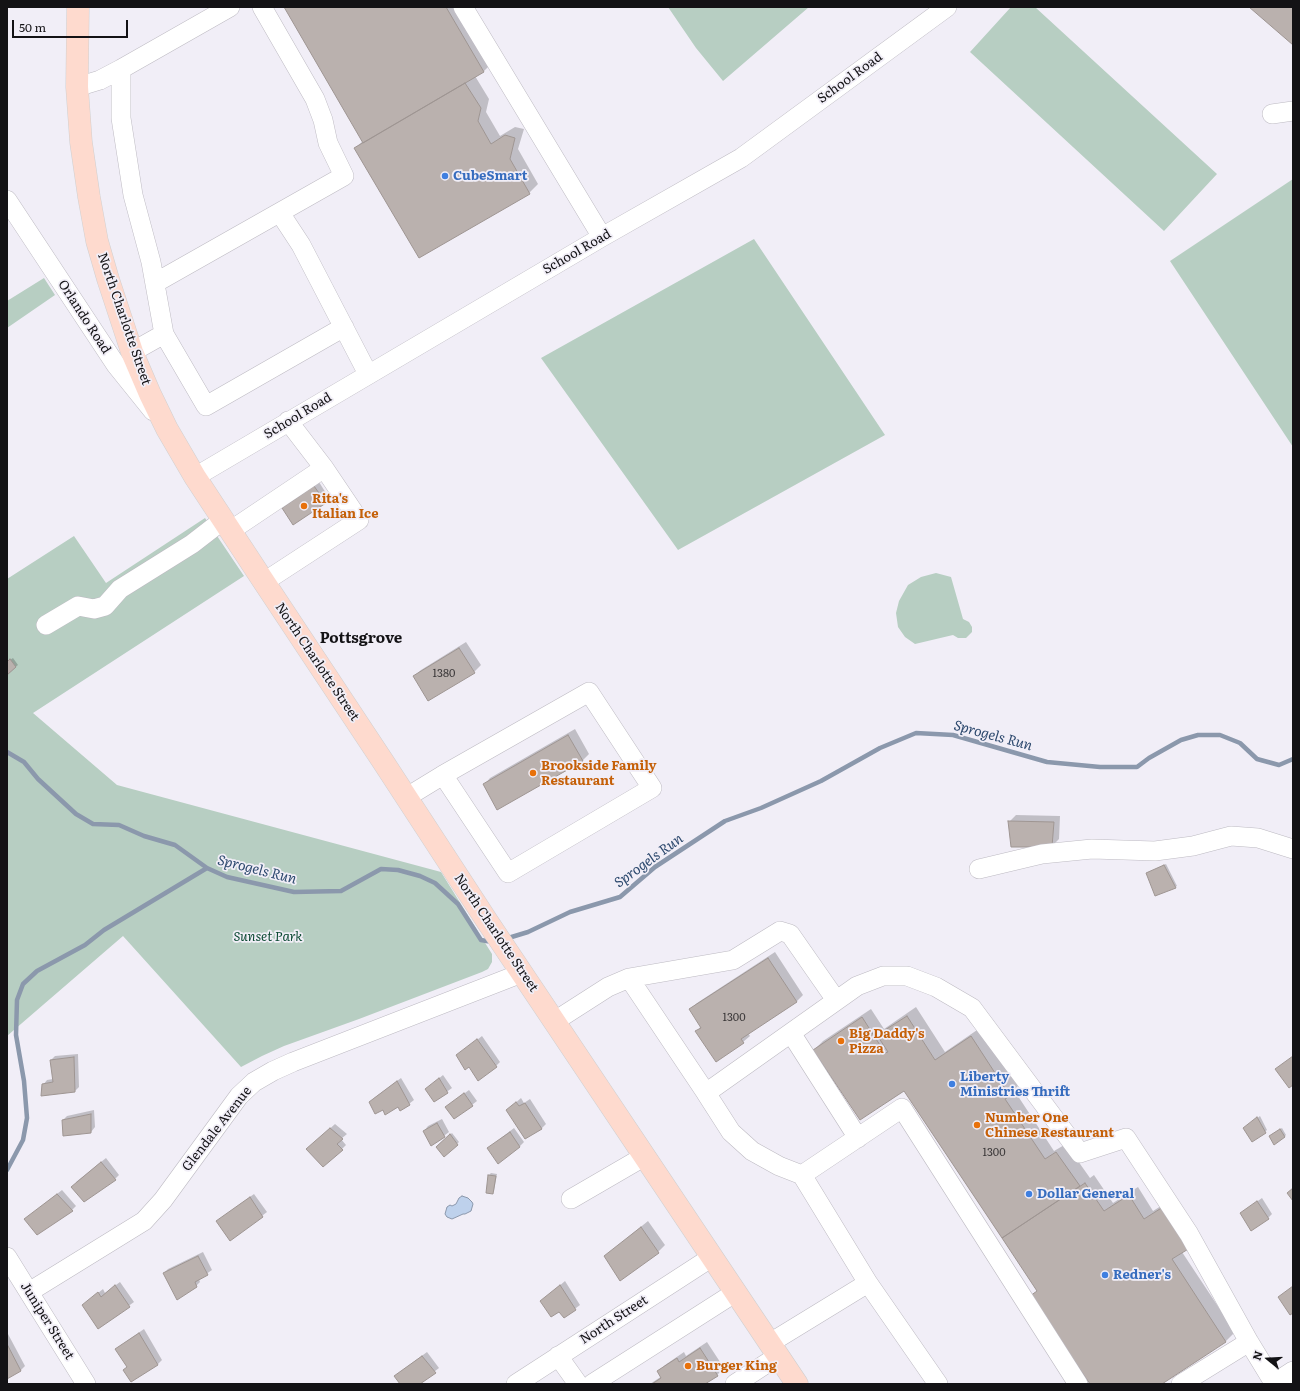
<!DOCTYPE html>
<html>
<head>
<meta charset="utf-8">
<style>
	body { margin:0 }
	#map { position:relative; width:1300px; height:1391px; overflow:hidden; background:#f1eef7; font-family:Literata,serif }
	canvas { display:block }
	.frame { position:absolute; inset:0; border:8px solid #131215; pointer-events:none }
	.north { position:absolute; left:1248px; top:1339px; width:40px; height:40px; -webkit-text-stroke:3px #f1eef7; paint-order:stroke; rotate:288deg; font-size:11px; font-weight:700; line-height:16px; text-align:center; color:#131215 }
	.north::after { content:''; display:block; margin:auto; width:14px; height:18px; background:#131215; clip-path:polygon(50% 0,100% 100%,50% 72%,0 100%) }
	.scale { position:absolute; left:12px; top:20px; width:116px; height:18px; box-sizing:border-box; border:2px solid #131215; border-top:0; padding-left:5px; font-size:12px; line-height:14px; white-space:nowrap; color:#131215; -webkit-text-stroke:3px #f1eef7; paint-order:stroke }
</style>
</head>
<body>
<div id="map">
<canvas width="1300" height="1391"></canvas>
<div class="frame"></div>
<div class="north">N</div>
<div class="scale">50 m</div>
</div>
<script>
const ctx = document.querySelector('canvas').getContext('2d');
ctx.lineJoin = 'round';
function fill(path, color) {
  ctx.fillStyle = color;
  ctx.fill(path, 'evenodd');
}
function toPath(rows) {
  const path = new Path2D();
  for (const r of rows) {
    path.moveTo(r[0], r[1]);
    for (let i = 2; i < r.length; i += 2) path.lineTo(r[i], r[i + 1]);
  }
  return path;
}
function stroke(path, color, width, dash) {
  ctx.strokeStyle = color;
  ctx.lineWidth = width;
  ctx.lineCap = dash ? 'butt' : 'round';
  ctx.setLineDash(dash || []);
  ctx.stroke(path);
}
function label(font, color, halo, rows, align = 'center') {
  ctx.font = font + ' Literata,serif';
  ctx.lineWidth = 3.5;
  ctx.setLineDash([]);
  ctx.textBaseline = 'middle';
  ctx.strokeStyle = halo;
  ctx.fillStyle = color;
  for (const [text, x, y, turn = 0] of rows) {
    ctx.save();
    ctx.translate(x, y);
    ctx.rotate((+turn || 0) * Math.PI / 180);
    ctx.textAlign = isNaN(turn) ? turn : align;
    if (halo) ctx.strokeText(text, 0, 0);
    ctx.fillText(text, 0, 0);
    ctx.restore();
  }
}
const green = toPath([
	[668,7,809,7,723,81,696,48],
	[1011,7,1035,7,1217,174,1164,231,970,52],
	[1293,179,1293,447,1170,261],
	[754,239,885,435,678,550,541,358],
	[44,278,55,295,7,328,7,301],
	[205,518,244,576,33,713,117,785,441,872,492,954,492,962,488,969,482,972,359,1019,284,1046,262,1056,241,1067,123,936,7,1036,7,579,74,536,106,583],
	[936,573,951,577,963,619,969,622,972,627,972,632,966,638,958,638,953,635,915,644,905,637,898,627,896,613,899,601,908,585,921,577]
]);
const water = toPath([
	[462,1196,468,1198,472,1202,473,1204,471,1211,465,1214,463,1214,452,1219,447,1217,445,1214,447,1207,450,1205,452,1206,456,1204,459,1198,462,1196]
]);
const shadow = toPath([
	[286,7,460,7,493,62,484,71,475,76,489,99,486,112,500,136,515,127,524,129,518,149,538,184,529,193,420,256,355,148,363,141],
	[319,482,329,498,325,502,283,509],
	[466,642,481,665,474,672,414,676,421,670],
	[13,658,18,665,7,673,7,662],
	[575,729,589,754,583,760,484,785,490,778],
	[1016,815,1060,816,1059,839,1052,846,1009,822],
	[1166,864,1177,886,1175,887,1147,873],
	[775,952,803,995,796,1002,748,1033,750,1036,743,1042,697,1031,701,1026,690,1009,697,1003],
	[916,1007,945,1052,980,1028,1018,1086,1014,1090,1054,1151,1066,1144,1090,1178,1094,1175,1113,1203,1138,1187,1153,1211,1172,1199,1182,1252,1235,1332,1226,1341,1161,1384,1091,1384,1032,1296,1038,1290,904,1090,814,1050,823,1041,871,1009,884,1029],
	[482,1036,500,1062,496,1066,469,1066,458,1055],
	[78,1054,79,1087,75,1091,43,1085,47,1080,53,1079,51,1060,55,1056],
	[443,1075,452,1088,434,1101,431,1085],
	[401,1078,414,1100,401,1110,399,1105,384,1108,374,1098],
	[469,1090,477,1101,455,1118,446,1107],
	[521,1098,524,1103,530,1099,546,1124,542,1128,526,1137,512,1106],
	[94,1110,95,1127,91,1132,63,1135,63,1120,67,1116],
	[1260,1116,1267,1130,1252,1141,1246,1127],
	[442,1119,449,1132,432,1145,424,1131,428,1126],
	[335,1124,347,1134,341,1139,346,1145,342,1149,312,1145],
	[514,1128,524,1142,519,1147,488,1148],
	[1282,1128,1286,1135,1284,1137,1272,1134],
	[452,1133,459,1142,444,1156,437,1147],
	[106,1158,119,1175,115,1179,76,1182],
	[491,1173,497,1174,494,1191,492,1193,489,1175],
	[62,1190,76,1206,72,1210,30,1215],
	[254,1194,267,1212,230,1240,222,1217],
	[1262,1198,1272,1214,1268,1218,1241,1213],
	[648,1221,665,1245,658,1252,605,1256],
	[203,1252,212,1270,199,1279,200,1282,196,1286,164,1273,168,1269],
	[565,1281,580,1305,564,1317,560,1310,544,1299],
	[120,1282,134,1302,98,1328,88,1301,103,1289,105,1293],
	[144,1329,162,1360,158,1364,131,1381,128,1366,116,1349,121,1345],
	[8,1334,25,1366,21,1370,7,1378,7,1335],
	[707,1342,724,1368,717,1375,703,1384,650,1384,662,1376,659,1371,665,1365,684,1352,686,1356],
	[427,1352,439,1368,418,1384,401,1384,400,1372]
]);
const stream = toPath([
	[7,752,24,762,38,779,76,814,93,824,119,825,144,836,175,845,207,868,227,877,294,892,341,891,381,869,398,870,420,876,435,883,458,904,481,940,492,942],
	[505,939,528,932,570,912,620,897,655,867,725,821,761,808,821,781,880,748,916,733,953,735,1047,762,1100,767,1137,767,1149,758,1181,740,1198,735,1220,735,1240,743,1257,759,1279,765,1293,759],
	[7,1170,23,1140,27,1118,24,1081,16,1035,17,1000,23,984,37,971,85,945,104,930,207,868]
]);
const building = toPath([
	[284,7,446,7,484,72,363,143,284,7],
	[1249,7,1293,7,1293,45,1249,7],
	[465,83,481,108,478,121,491,144,505,135,515,138,510,159,530,194,419,258,354,148,465,83],
	[314,486,326,503,293,525,282,508,314,486],
	[459,648,475,673,428,701,413,676,459,648],
	[10,659,16,667,7,675,7,662,10,659],
	[568,735,583,761,497,810,483,784,568,735],
	[1008,821,1054,822,1052,847,1011,847,1008,821],
	[1164,865,1176,888,1155,896,1146,873,1164,865],
	[768,958,797,1002,741,1039,744,1043,716,1062,695,1031,701,1028,689,1009,768,958],
	[907,1016,935,1060,971,1036,1010,1096,1005,1099,1045,1159,1056,1152,1080,1186,1002,1238,904,1091,860,1120,813,1050,862,1017,885,1053,888,1052,877,1035,907,1016],
	[477,1039,497,1067,478,1081,469,1067,465,1070,456,1055,477,1039],
	[1293,1056,1293,1085,1289,1088,1275,1069,1293,1056],
	[74,1057,75,1092,41,1096,42,1084,53,1082,50,1060,74,1057],
	[439,1078,448,1093,434,1102,425,1089,439,1078],
	[397,1081,410,1105,400,1111,398,1107,385,1115,383,1110,375,1114,369,1102,397,1081],
	[464,1093,473,1106,454,1119,445,1107,464,1093],
	[516,1102,519,1106,525,1103,542,1129,525,1139,506,1110,516,1102],
	[91,1114,91,1133,63,1136,62,1120,91,1114],
	[1257,1117,1266,1133,1252,1142,1243,1128,1257,1117],
	[437,1123,445,1137,431,1146,423,1131,437,1123],
	[330,1128,343,1139,337,1144,343,1150,323,1167,306,1149,330,1128],
	[1280,1129,1285,1137,1274,1145,1269,1136,1280,1129],
	[510,1132,520,1147,498,1164,487,1148,510,1132],
	[450,1134,458,1145,444,1157,436,1147,450,1134],
	[101,1162,116,1180,84,1202,71,1187,101,1162],
	[488,1175,496,1176,493,1194,486,1193,488,1175],
	[1085,1183,1104,1211,1129,1195,1144,1219,1163,1207,1190,1248,1172,1259,1226,1342,1162,1384,1090,1384,1030,1296,1037,1291,1002,1238,1085,1183],
	[1293,1188,1293,1201,1287,1193,1293,1188],
	[57,1194,73,1211,37,1235,24,1219,57,1194],
	[250,1197,263,1217,230,1241,216,1221,250,1197],
	[1257,1201,1269,1219,1251,1231,1240,1213,1257,1201],
	[641,1227,659,1253,620,1281,604,1256,641,1227],
	[198,1256,208,1275,195,1282,197,1287,177,1300,163,1273,198,1256],
	[115,1285,130,1307,98,1329,82,1305,98,1292,101,1297,115,1285],
	[560,1285,576,1310,564,1318,559,1312,551,1317,540,1301,560,1285],
	[1293,1286,1293,1313,1290,1315,1278,1297,1293,1286],
	[139,1333,158,1365,131,1382,123,1370,127,1367,115,1349,139,1333],
	[7,1344,21,1371,7,1379,7,1344],
	[700,1348,718,1376,705,1384,652,1384,661,1378,657,1371,677,1358,679,1362,700,1348],
	[422,1356,436,1373,420,1384,400,1384,394,1376,422,1356]
]);
const minor = toPath([
	[463,7,602,237],
	[121,69,121,118,133,195,151,262,164,334],
	[77,87,100,80,121,69,230,7],
	[1272,114,1293,111],
	[7,200,116,365,153,411],
	[280,213,301,245,368,374],
	[155,283,344,176,328,143,323,120,315,99,262,7],
	[132,352,164,334,206,406,344,327],
	[195,477,602,237,741,158,947,7],
	[230,531,324,468],
	[264,582,359,520,324,468,288,421],
	[46,625,78,606,94,609,105,606,120,589,192,544,223,520],
	[407,797,443,775,589,692,652,788,508,873,443,775],
	[979,869,1042,854,1092,849,1155,851,1193,846,1231,836,1258,838,1293,849],
	[629,978,733,960,780,931,790,934,836,1000],
	[555,1021,608,987,629,978,706,1093,857,986,883,976,907,976,936,987,972,1008,1080,1153,1126,1138,1189,1234,1249,1342,1274,1383],
	[791,1033,858,1138],
	[706,1093,731,1132,752,1151,779,1166,802,1175],
	[571,1199,645,1156],
	[7,1257,86,1384],
	[868,1283,802,1175,902,1108,1078,1384],
	[29,1292,144,1221,163,1200,239,1096,254,1082,273,1071,293,1062,522,973],
	[770,1343,868,1283,938,1384],
	[558,1356,578,1384],
	[516,1384,712,1257],
	[592,1384,736,1292],
	[735,1384,778,1356],
	[1181,1384,1249,1342],
	[1273,1384,1293,1371]
]);
const major = toPath([
	[78,7,77,87,81,142,89,197,97,241,108,279,132,352,150,394,167,429,195,477,264,582,382,760,487,921,797,1384]
]);
const markers = [
	[445,176,4,"#3f7fe0"],
	[304,506,4,"#e8710a"],
	[533,773,4,"#e8710a"],
	[841,1041,4,"#e8710a"],
	[952,1084,4,"#3f7fe0"],
	[977,1125,4,"#e8710a"],
	[1029,1194,4,"#3f7fe0"],
	[1105,1275,4,"#3f7fe0"],
	[688,1366,4,"#e8710a"]
];
const numberNames = [
	["1380",444,674],
	["1300",734,1018],
	["1300",994,1153]
];
const streetNames = [
	["School Road",850,78,-36],
	["School Road",577,252,-30],
	["Orlando Road",84,317,57],
	["North Charlotte Street",124,319,71],
	["School Road",298,416,-31],
	["North Charlotte Street",317,662,56],
	["North Charlotte Street",496,933,56],
	["Glendale Avenue",217,1129,-52],
	["North Street",614,1320,-33],
	["Juniper Street",47,1321,58]
];
const shopNames = [
	["CubeSmart",453,176],
	["Liberty",960,1077],
	["Ministries Thrift",960,1092],
	["Dollar General",1037,1194],
	["Redner's",1113,1275]
];
const foodNames = [
	["Rita's",312,499],
	["Italian Ice",312,514],
	["Brookside Family",541,766],
	["Restaurant",541,781],
	["Big Daddy's",849,1034],
	["Pizza",849,1049],
	["Number One",985,1118],
	["Chinese Restaurant",985,1133],
	["Burger King",696,1366]
];
const parkNames = [
	["Sunset Park",268,937]
];
const waterNames = [
	["Sprogels Run",993,736,15],
	["Sprogels Run",649,861,-36],
	["Sprogels Run",257,870,14]
];
const quarterNames = [
	["Pottsgrove",361,639]
];
fill(green, '#b7cec2');
fill(water, '#bed1ec');
stroke(water, '#8b98ac', 1);
fill(shadow, '#0003');
stroke(stream, '#8b98ac', 4.5);
fill(building, '#bab1ae');
stroke(building, '#9e9592', 1);
stroke(minor, '#bdbac2', 20);
stroke(major, '#d0d0d0', 23);
stroke(minor, '#fff', 19);
stroke(major, '#fedace', 22);
for (const [x, y, r, color] of markers) {
  const dot = new Path2D();
  dot.arc(x, y, r, 0, 2 * Math.PI);
  ctx.fillStyle = color;
  ctx.fill(dot);
  stroke(dot, '#f1eef7', 1.5);
}
label('11px', '#3d3a3b', null, numberNames);
label('13px', '#131215', '#f1eef7', streetNames);
label('bold 13px', '#366cbe', '#f1eef7', shopNames, 'left');
label('bold 13px', '#c56008', '#f1eef7', foodNames, 'left');
label('italic 13px', '#0c4a33', '#f1eef7', parkNames);
label('italic 14px', '#2d496e', '#f1eef7', waterNames);
label('bold 15px', '#131215', '#f1eef7', quarterNames);
</script>
</body>
</html>
